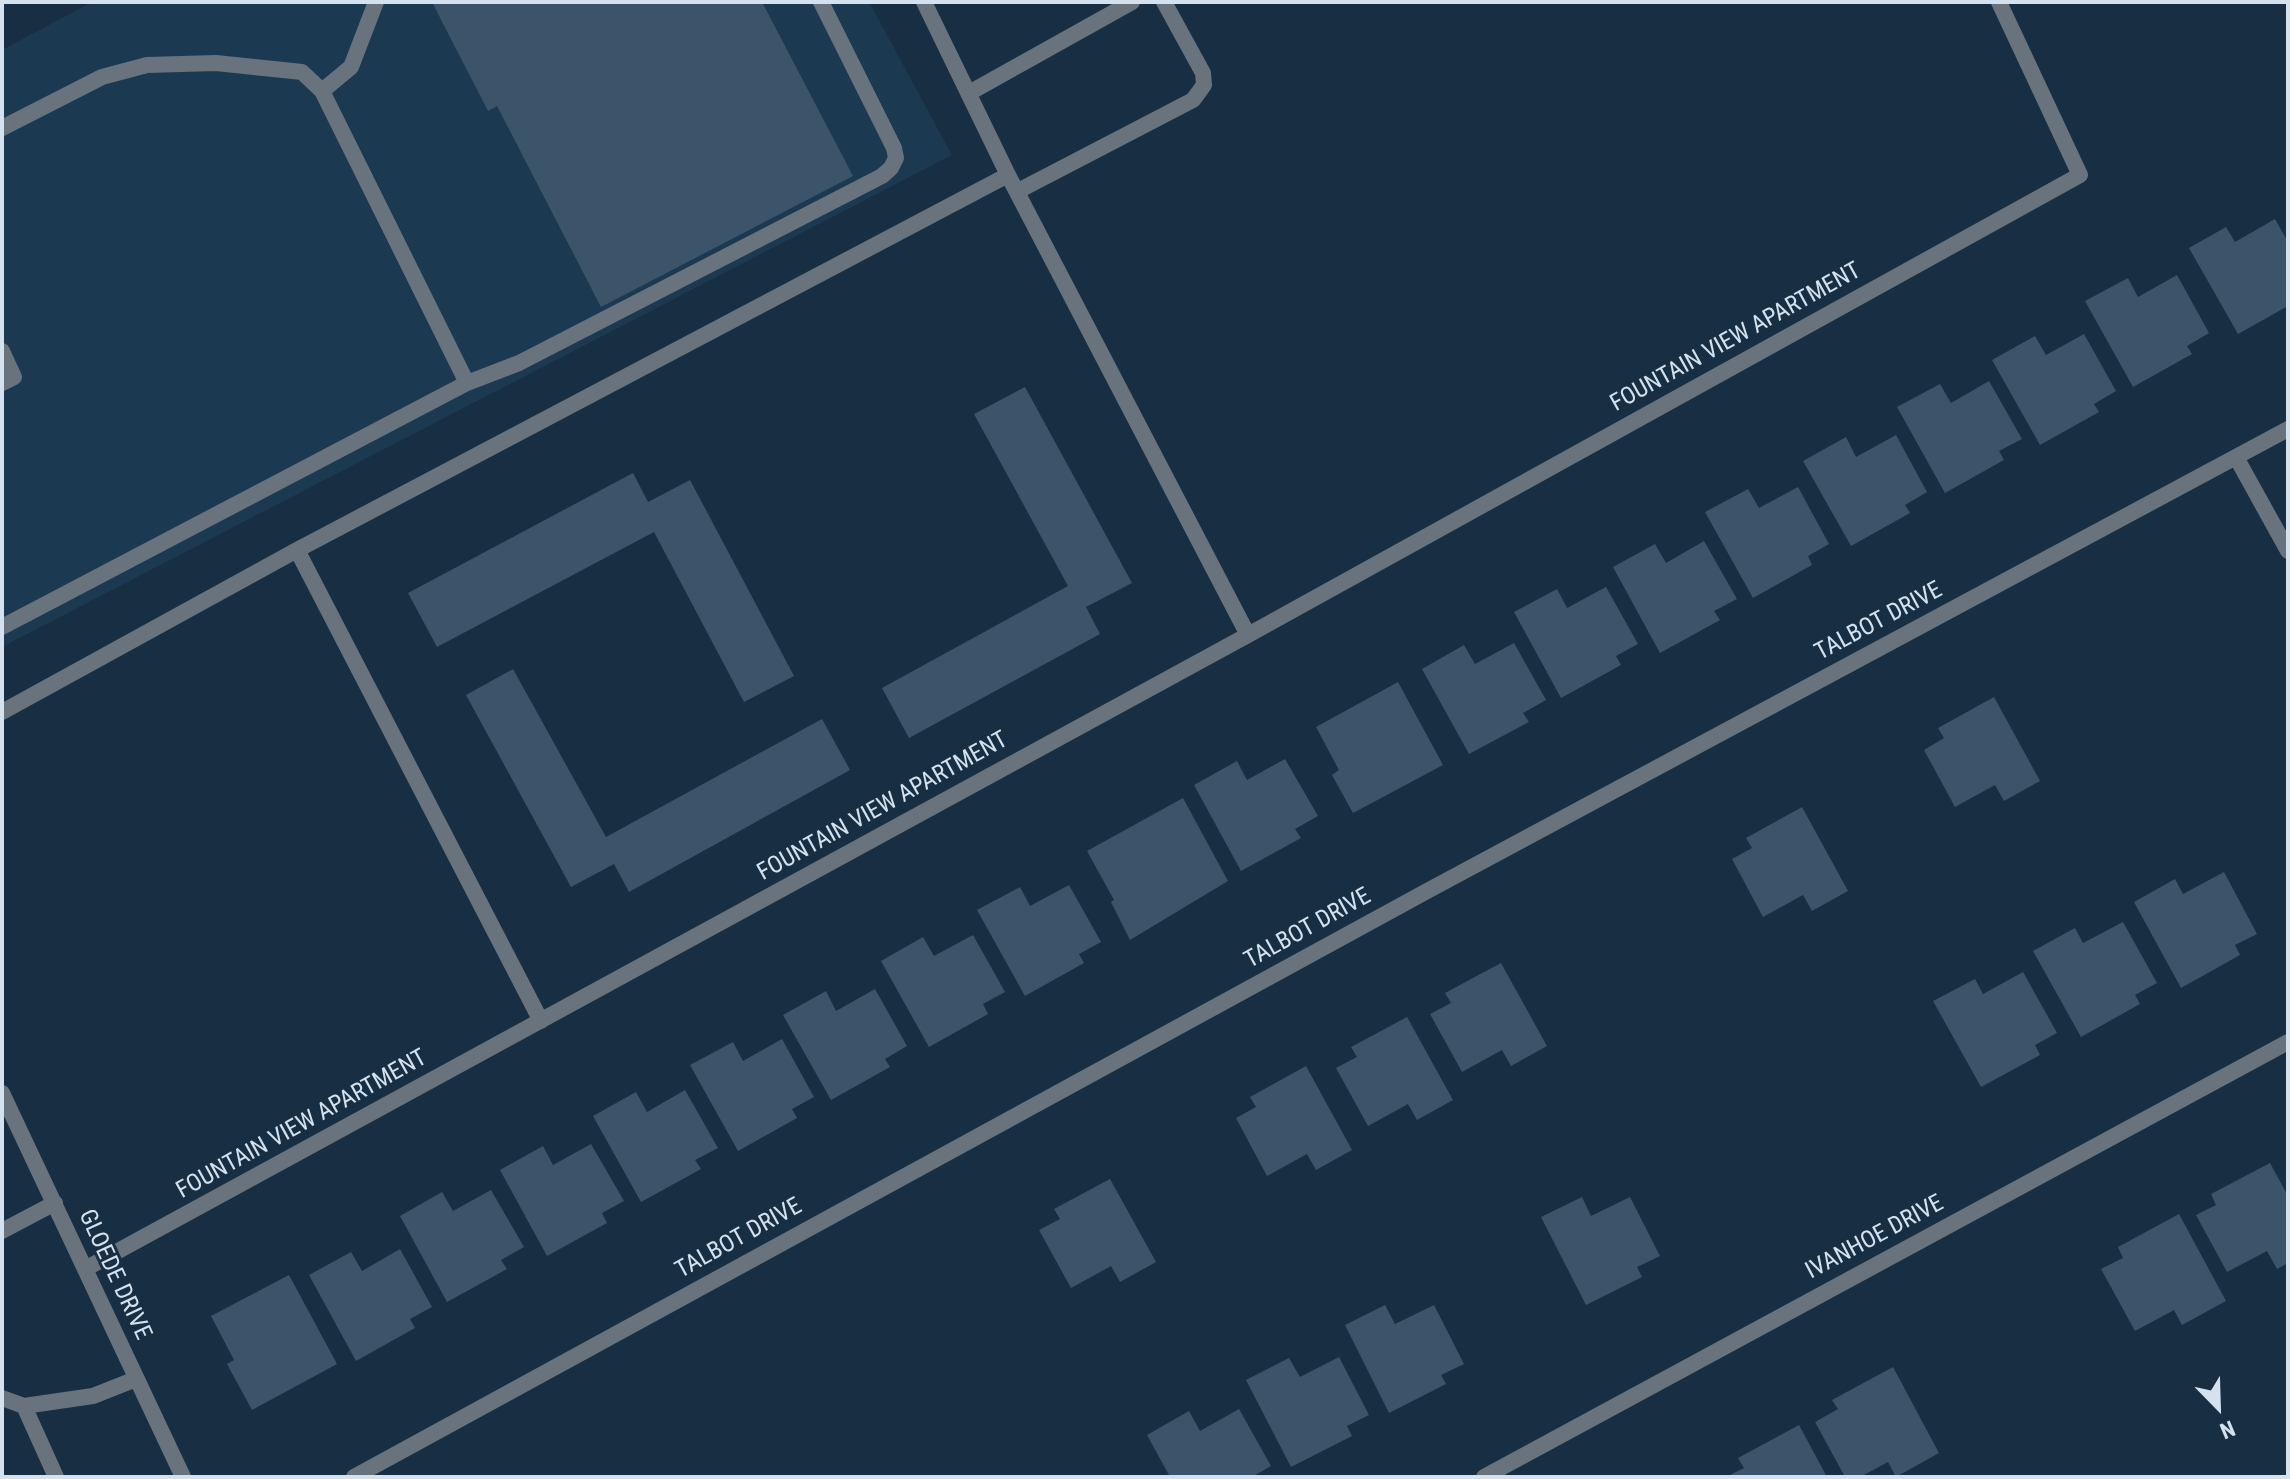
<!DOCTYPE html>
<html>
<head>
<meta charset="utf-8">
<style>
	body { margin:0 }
	#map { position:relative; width:2290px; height:1479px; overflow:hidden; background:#182f43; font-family:"Roboto Condensed",sans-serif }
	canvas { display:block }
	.frame { position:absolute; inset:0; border:4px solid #d4e2ef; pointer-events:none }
	.north { position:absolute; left:2178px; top:1367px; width:80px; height:80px; -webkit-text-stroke:6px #182f43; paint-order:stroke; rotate:157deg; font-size:22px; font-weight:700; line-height:32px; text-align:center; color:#d4e2ef }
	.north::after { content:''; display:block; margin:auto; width:28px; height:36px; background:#d4e2ef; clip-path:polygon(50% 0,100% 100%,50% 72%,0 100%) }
</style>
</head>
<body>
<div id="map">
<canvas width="2290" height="1479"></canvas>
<div class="frame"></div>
<div class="north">N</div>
</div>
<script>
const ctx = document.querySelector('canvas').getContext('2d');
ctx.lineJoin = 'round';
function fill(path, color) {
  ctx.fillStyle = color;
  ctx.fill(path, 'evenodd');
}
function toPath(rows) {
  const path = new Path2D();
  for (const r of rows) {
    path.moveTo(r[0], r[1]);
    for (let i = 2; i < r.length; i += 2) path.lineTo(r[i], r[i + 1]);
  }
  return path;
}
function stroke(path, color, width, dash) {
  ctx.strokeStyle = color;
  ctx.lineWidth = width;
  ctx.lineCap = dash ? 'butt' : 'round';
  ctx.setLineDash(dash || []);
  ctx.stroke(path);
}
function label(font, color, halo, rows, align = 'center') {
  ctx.font = font + ' "Roboto Condensed",sans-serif';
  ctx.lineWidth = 6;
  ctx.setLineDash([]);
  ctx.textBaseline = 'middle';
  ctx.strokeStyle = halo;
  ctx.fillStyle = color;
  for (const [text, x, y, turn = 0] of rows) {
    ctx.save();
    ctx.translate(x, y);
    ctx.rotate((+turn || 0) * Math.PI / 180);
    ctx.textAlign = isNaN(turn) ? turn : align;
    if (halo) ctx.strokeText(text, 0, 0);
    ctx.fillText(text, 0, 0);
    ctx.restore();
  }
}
const built = toPath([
	[92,2,869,2,952,155,2,647,2,50]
]);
const building = toPath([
	[432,2,762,2,853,176,601,307,497,106,488,111],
	[2275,219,2288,242,2288,306,2238,334,2189,248,2226,227,2235,242],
	[2177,275,2209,333,2187,346,2192,354,2133,387,2085,301,2128,278,2138,297],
	[2084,334,2116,391,2094,404,2099,412,2040,445,1992,360,2035,336,2046,355],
	[1989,381,2022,439,1999,451,2004,460,1945,493,1897,407,1940,384,1951,403],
	[1025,387,1132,583,1086,607,1100,634,909,738,882,688,1068,586,974,414],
	[1896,435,1927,492,1905,505,1910,513,1851,546,1803,461,1846,437,1856,457],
	[633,473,648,502,690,480,794,676,744,702,654,532,437,647,408,593],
	[1798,487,1829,544,1808,556,1812,565,1753,598,1705,512,1748,489,1759,508],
	[1704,541,1737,599,1714,611,1720,620,1660,653,1613,567,1655,544,1666,563],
	[1606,587,1638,644,1616,656,1621,665,1561,698,1514,612,1557,589,1567,608],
	[1514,643,1546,700,1523,713,1529,722,1469,754,1422,669,1464,645,1475,664],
	[513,669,606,837,822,719,850,770,629,892,614,864,571,887,466,695],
	[1398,682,1443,765,1353,813,1332,775,1339,770,1316,727],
	[1994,697,2040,781,2004,801,1995,785,1955,807,1924,750,1944,738,1938,728],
	[1285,759,1318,816,1295,829,1301,838,1241,871,1194,785,1237,761,1247,780],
	[1183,798,1228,881,1130,940,1111,902,1114,900,1087,851],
	[1802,807,1848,891,1812,911,1803,895,1763,917,1732,859,1752,848,1746,838],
	[2224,872,2257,934,2235,945,2240,955,2181,988,2134,902,2175,879,2183,894],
	[1069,885,1101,942,1079,954,1084,963,1025,996,977,910,1020,887,1030,906],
	[2123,922,2157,983,2135,995,2140,1004,2081,1037,2033,951,2075,928,2083,943],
	[973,935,1005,992,983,1004,988,1014,929,1047,881,961,923,937,934,956],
	[1501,963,1547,1046,1511,1066,1502,1050,1462,1072,1430,1014,1451,1003,1445,993],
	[2023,972,2057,1033,2035,1045,2040,1055,1981,1087,1933,1001,1975,979,1983,994],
	[875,989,907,1046,885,1059,890,1067,831,1100,783,1015,826,991,836,1011],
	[1407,1017,1453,1100,1417,1120,1408,1104,1368,1126,1336,1068,1357,1057,1351,1047],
	[782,1039,814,1097,792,1109,797,1118,738,1151,690,1065,733,1042,743,1061],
	[1306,1066,1352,1150,1316,1170,1307,1154,1267,1176,1236,1118,1256,1107,1250,1097],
	[685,1090,718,1148,695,1160,701,1169,641,1202,593,1116,636,1092,647,1112],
	[591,1144,624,1201,602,1213,607,1223,547,1256,500,1170,543,1146,553,1165],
	[2270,1163,2288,1196,2288,1263,2277,1269,2267,1251,2227,1272,2196,1215,2216,1205,2211,1194],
	[1110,1179,1156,1262,1120,1282,1111,1266,1071,1288,1039,1230,1060,1219,1054,1209],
	[491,1190,524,1247,501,1260,507,1269,447,1302,400,1216,442,1192,453,1211],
	[1582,1197,1591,1216,1630,1197,1660,1256,1637,1267,1642,1277,1586,1305,1541,1217],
	[2179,1214,2226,1301,2182,1325,2174,1310,2135,1331,2101,1269,2123,1258,2118,1247],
	[400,1249,432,1307,410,1319,415,1328,356,1361,309,1275,351,1252,362,1271],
	[289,1275,337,1364,252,1410,227,1364,234,1360,211,1316],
	[1385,1305,1395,1324,1434,1305,1464,1364,1441,1375,1446,1384,1389,1413,1345,1325],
	[1339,1357,1369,1415,1347,1426,1352,1436,1291,1467,1246,1380,1289,1358,1300,1377],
	[1893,1367,1939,1453,1896,1477,1888,1462,1860,1477,1845,1477,1815,1422,1838,1409,1832,1400],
	[1239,1409,1271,1466,1252,1477,1170,1477,1147,1435,1189,1411,1200,1431],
	[1799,1425,1827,1477,1726,1477,1744,1468,1738,1458]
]);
const service = toPath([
	[969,93,1132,2],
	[2,128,102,77,147,65,216,63,302,72,322,91],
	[1018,191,1193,100,1204,85,1203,73,1164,2],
	[2,351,14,377,2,383],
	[467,383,519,363,882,176,891,168,896,158,894,148,821,2],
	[2,627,467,383,322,91,351,67,376,2]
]);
const minor = toPath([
	[924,2,1008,175,1248,635],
	[2236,457,2288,551],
	[297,550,541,1021],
	[2,712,297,550,1008,175],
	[2,1093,183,1477],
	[2,1231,55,1203],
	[85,1269,1248,635,2080,175,1999,2],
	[2,1398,24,1406,56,1477],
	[24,1406,93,1396,136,1379],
	[354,1477,1429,890,2288,429],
	[1484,1477,2288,1042]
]);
const streetNames = [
	["FOUNTAIN VIEW APARTMENT",1736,338,-29],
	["TALBOT DRIVE",1879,622,-28],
	["FOUNTAIN VIEW APARTMENT",883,807,-29],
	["TALBOT DRIVE",1308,929,-29],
	["FOUNTAIN VIEW APARTMENT",302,1125,-29],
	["IVANHOE DRIVE",1875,1238,-28],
	["TALBOT DRIVE",739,1239,-29],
	["GLOEDE DRIVE",114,1275,65]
];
fill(built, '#1c3952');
fill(building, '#3b546a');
stroke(service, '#68737d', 16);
stroke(minor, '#68737d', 16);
label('24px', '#d4e2ef', '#182f43', streetNames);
</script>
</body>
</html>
